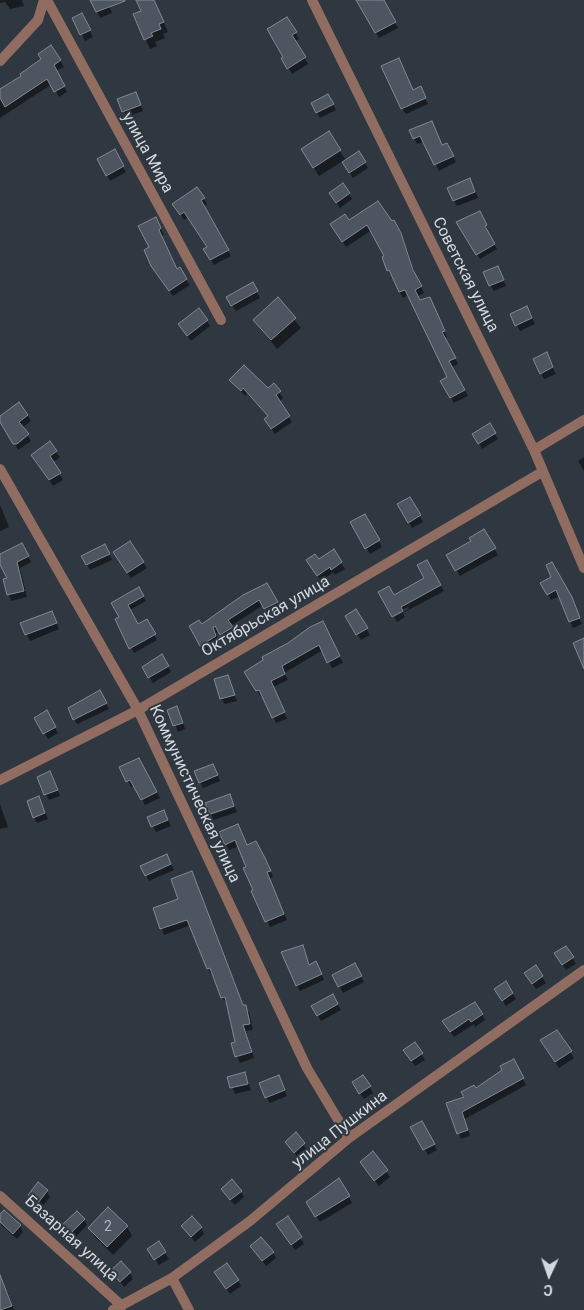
<!DOCTYPE html>
<html>
<head>
<meta charset="utf-8">
<style>
	body { margin:0 }
	#map { position:relative; width:584px; height:1310px; overflow:hidden; background:#2f3741; font-family:Roboto,sans-serif }
	canvas { display:block }
	.north { position:absolute; left:524px; top:1250px; width:50px; height:50px; -webkit-text-stroke:4px #2f3741; paint-order:stroke; rotate:183deg; font-size:14px; font-weight:700; line-height:20px; text-align:center; color:#d4d9df }
	.north::after { content:''; display:block; margin:auto; width:18px; height:22px; background:#d4d9df; clip-path:polygon(50% 0,100% 100%,50% 72%,0 100%) }
</style>
</head>
<body>
<div id="map">
<canvas width="584" height="1310"></canvas>
<div class="north">С</div>
</div>
<script>
const ctx = document.querySelector('canvas').getContext('2d');
ctx.lineJoin = 'round';
function fill(path, color) {
  ctx.fillStyle = color;
  ctx.fill(path, 'evenodd');
}
function toPath(rows) {
  const path = new Path2D();
  for (const r of rows) {
    path.moveTo(r[0], r[1]);
    for (let i = 2; i < r.length; i += 2) path.lineTo(r[i], r[i + 1]);
  }
  return path;
}
function stroke(path, color, width, dash) {
  ctx.strokeStyle = color;
  ctx.lineWidth = width;
  ctx.lineCap = dash ? 'butt' : 'round';
  ctx.setLineDash(dash || []);
  ctx.stroke(path);
}
function label(font, color, halo, rows, align = 'center') {
  ctx.font = font + ' Roboto,sans-serif';
  ctx.lineWidth = 4;
  ctx.setLineDash([]);
  ctx.textBaseline = 'middle';
  ctx.strokeStyle = halo;
  ctx.fillStyle = color;
  for (const [text, x, y, turn = 0] of rows) {
    ctx.save();
    ctx.translate(x, y);
    ctx.rotate((+turn || 0) * Math.PI / 180);
    ctx.textAlign = isNaN(turn) ? turn : align;
    if (halo) ctx.strokeText(text, 0, 0);
    ctx.fillText(text, 0, 0);
    ctx.restore();
  }
}
const shadow = toPath([
	[0,0,22,0,24,6,10,9,5,2,0,3],
	[92,0,107,0,112,13,100,18],
	[140,0,154,0,168,32,163,34,165,38,155,42,157,46,150,49,135,15,142,12],
	[357,0,373,0,387,9,398,28,379,38],
	[74,19,85,21,93,37,85,41],
	[287,19,299,39,294,41,308,64,292,74,283,59,285,57],
	[51,47,64,67,56,71,67,92,59,97,52,84,0,118,0,90,23,76,42,60],
	[413,91,423,94,428,104,406,114,402,108],
	[328,96,336,110,320,118,312,104],
	[119,100,139,100,143,111,127,117],
	[411,131,450,150,456,162,439,171,424,142,417,144],
	[329,133,346,161,365,163,368,168,353,178,343,161,319,176,308,159],
	[114,151,126,172,110,181,98,159],
	[473,186,478,198,457,206,454,201],
	[349,193,352,199,340,208,334,199],
	[204,199,207,204,204,207,231,256,214,265,205,250,208,248,189,217,184,220,177,210],
	[482,217,488,230,486,231,497,249,480,259,458,223],
	[394,221,404,240,416,277,424,293,418,296,420,301,433,305,447,337,445,338,458,364,452,367,468,396,454,403,442,381,448,378,409,295,403,298,388,270,386,257,372,230,346,247,335,230,349,222],
	[159,225,164,235,161,236,177,270,190,285,173,296,156,272,151,248],
	[501,274,506,286,494,291,490,285],
	[252,284,260,298,236,311,227,297],
	[278,299,301,328,277,349,254,320],
	[530,314,535,324,520,331,511,315],
	[207,321,210,326,191,341,183,330],
	[549,360,556,374,544,379,541,373],
	[231,380,268,390,274,385,283,398,279,402,292,422,275,434,269,425,269,417,247,393,245,396],
	[27,415,31,421,22,428,31,441,18,450,0,417],
	[489,425,498,439,482,449,474,434],
	[56,452,60,457,52,463,63,480,53,486,36,461],
	[584,457,584,471,578,461],
	[410,498,423,522,412,528,399,505],
	[0,505,9,527,0,531],
	[365,516,382,547,370,554,352,523],
	[484,531,498,555,460,576,448,556,473,542],
	[130,543,147,568,131,578,118,559],
	[22,544,31,562,20,568,27,597,11,601,4,580,9,579,0,562,0,555],
	[333,551,345,569,335,575,334,572,321,581,311,566],
	[108,552,112,560,90,570,87,565],
	[426,561,444,591,403,613,405,617,397,622,394,617,409,609,408,607,393,615,394,597,426,578],
	[555,569,582,624,573,628,560,596,551,600,542,583,552,578],
	[267,584,280,608,269,614,263,605,231,626,235,633,225,640,219,632,216,633,219,643,204,651,190,627,201,626],
	[139,589,146,601,130,610,138,626,147,621,157,640,134,653,117,619,121,617,113,603],
	[356,611,370,635,361,640,346,617],
	[55,618,59,629,30,641,22,624],
	[326,629,343,663,332,668,323,650,284,673,288,680,273,687,287,719,276,723,263,695,261,697,246,672,289,645],
	[162,656,171,672,153,683,143,667],
	[228,676,237,701,225,704,221,699],
	[99,691,109,709,77,724,69,708],
	[169,711,180,714,185,729,178,732],
	[46,712,58,733,48,739,36,718],
	[139,759,160,798,145,805,135,786,131,787,121,768],
	[216,771,220,781,203,788,200,782],
	[53,779,60,796,49,800,46,794],
	[39,798,48,819,37,823,34,817],
	[0,804,8,827,0,829],
	[235,807,237,812,214,820,211,815],
	[164,811,171,826,156,832,153,826],
	[238,826,247,846,268,865,273,877,269,879,287,920,270,927,239,846,229,850,226,844],
	[169,861,174,870,149,881,146,875],
	[192,873,244,1006,249,1012,253,1030,246,1031,254,1058,240,1063,232,1044,236,1043,227,1003,222,998,214,973,211,974,208,968,191,925,164,935,154,909,180,900],
	[302,946,310,966,319,969,324,980,300,991,297,986],
	[566,947,576,964,566,970,559,960],
	[355,965,364,982,343,993,333,975],
	[535,967,546,983,536,989,529,979],
	[512,993,516,999,506,1006,499,995],
	[332,995,341,1010,321,1021,313,1007],
	[482,1014,485,1020,475,1027,474,1024,454,1037,443,1021],
	[557,1031,574,1058,559,1068,545,1047],
	[415,1044,425,1060,415,1066,408,1056],
	[513,1060,526,1085,465,1119,470,1136,461,1139,448,1104,466,1098,504,1070],
	[245,1074,251,1090,235,1094,229,1078],
	[363,1076,373,1093,364,1099,357,1089],
	[281,1083,287,1096,270,1103,266,1097],
	[421,1122,437,1150,428,1155,412,1127],
	[295,1134,307,1150,298,1158,286,1142],
	[373,1153,390,1177,379,1186,365,1168],
	[339,1180,352,1203,320,1222,308,1203],
	[47,1191,50,1197,41,1208,29,1195],
	[240,1191,244,1197,235,1205,226,1195],
	[0,1216,20,1226,23,1232,17,1239,1,1225],
	[288,1218,304,1244,295,1250,281,1230],
	[84,1219,87,1225,75,1238,64,1225],
	[183,1226,201,1228,204,1234,195,1242],
	[127,1227,132,1236,113,1255,95,1237,89,1228],
	[158,1243,169,1259,159,1265,152,1255],
	[251,1246,273,1252,276,1258,266,1266],
	[112,1271,130,1273,133,1279,124,1287],
	[219,1278,238,1280,241,1286,230,1294],
	[4,1287,8,1293,14,1310,0,1310,0,1288]
]);
const building = toPath([
	[90,0,125,0,125,1,96,12,90,0],
	[136,0,154,0,164,22,159,24,161,29,151,33,153,36,144,40,133,14,141,11,136,0],
	[356,0,384,0,396,22,375,33,356,0],
	[82,13,91,30,80,35,72,18,82,13],
	[287,17,297,32,292,35,306,57,287,69,281,58,283,57,267,29,287,17],
	[51,45,61,60,54,65,65,86,54,92,47,79,5,107,0,98,0,89,21,76,20,74,41,59,38,54,51,45],
	[399,58,413,90,421,86,426,98,401,109,381,66,399,58],
	[136,92,141,105,122,112,117,99,136,92],
	[328,94,334,104,316,113,311,103,328,94],
	[432,121,442,145,447,143,454,156,434,165,420,136,413,139,409,130,432,121],
	[329,131,341,150,313,168,301,149,329,131],
	[115,149,124,166,106,176,97,159,115,149],
	[359,151,366,162,349,173,342,162,359,151],
	[470,178,475,192,453,201,447,188,470,178],
	[343,183,350,193,336,203,329,193,343,183],
	[197,187,205,198,201,200,229,250,210,260,203,249,207,247,184,212,180,215,172,204,197,187],
	[378,201,392,221,394,220,401,233,413,270,422,286,415,290,420,300,430,297,445,331,442,332,456,358,449,361,465,390,450,398,440,381,447,377,405,290,399,292,389,270,387,271,382,257,384,256,367,225,342,242,330,224,345,214,349,220,378,201],
	[480,211,487,225,485,226,495,244,476,255,456,222,480,211],
	[156,217,161,228,159,230,177,269,180,267,187,279,169,291,151,266,144,250,149,247,138,226,156,217],
	[498,266,504,280,489,286,483,272,498,266],
	[253,282,258,291,231,306,226,297,253,282],
	[278,297,296,318,271,340,253,320,278,297],
	[527,306,532,318,515,326,510,314,527,306],
	[199,308,208,320,187,336,178,324,199,308],
	[547,352,553,367,540,374,533,359,547,352],
	[244,365,268,388,274,383,281,391,276,395,290,416,271,429,264,419,268,416,243,388,241,391,229,380,244,365],
	[19,402,28,415,19,422,29,434,17,444,13,444,0,422,0,416,19,402],
	[490,423,496,433,478,444,472,434,490,423],
	[50,441,57,451,50,456,61,473,49,480,31,455,50,441],
	[410,497,421,515,408,523,397,504,410,497],
	[365,514,380,540,365,549,350,522,365,514],
	[484,529,496,548,455,571,446,555,471,541,469,538,484,529],
	[130,541,144,562,127,573,113,552,130,541],
	[22,543,29,556,17,562,24,591,7,595,3,579,7,578,0,565,0,554,22,543],
	[105,544,110,554,86,565,81,556,105,544],
	[334,549,342,562,331,570,330,567,317,576,306,560,315,554,319,559,334,549],
	[427,560,441,585,401,607,403,611,392,617,378,592,389,586,394,595,424,578,417,565,427,560],
	[552,562,572,597,580,618,569,622,556,590,547,595,540,583,551,577,546,565,552,562],
	[267,583,278,602,264,609,259,600,228,620,233,627,220,635,215,626,213,627,216,636,200,646,189,626,199,620,202,624,243,595,267,583],
	[139,587,144,596,128,605,138,624,147,619,156,634,129,649,115,619,119,617,111,603,139,587],
	[356,609,368,628,356,635,345,616,356,609],
	[52,611,57,623,25,635,20,623,52,611],
	[323,621,340,656,327,663,319,645,282,666,285,674,271,681,285,712,272,718,259,690,256,691,244,672,263,660,262,657,288,643,310,627,323,621],
	[584,638,584,669,573,643,584,638],
	[162,654,169,666,148,678,142,667,162,654],
	[228,675,235,695,220,699,214,679,228,675],
	[100,690,107,703,73,720,68,708,100,690],
	[177,706,183,723,173,726,167,710,177,706],
	[47,710,56,727,43,734,34,718,47,710],
	[139,758,157,792,141,800,130,780,126,782,119,767,139,758],
	[213,764,218,775,199,783,194,771,213,764],
	[50,771,58,790,44,795,37,777,50,771],
	[230,794,234,806,210,814,205,803,230,794],
	[39,796,45,813,33,818,27,801,39,796],
	[164,810,168,820,151,827,147,817,164,810],
	[238,824,247,845,256,841,265,858,271,871,267,872,284,914,265,922,251,891,253,890,243,868,246,867,235,840,225,845,219,832,238,824],
	[167,854,171,864,145,876,140,866,167,854],
	[192,871,243,1005,246,1005,250,1024,243,1025,252,1052,235,1057,231,1043,235,1042,225,997,221,998,210,968,207,969,187,920,160,929,153,908,178,899,171,879,192,871],
	[303,945,309,965,316,961,322,974,296,986,281,952,303,945],
	[566,946,574,957,562,965,554,953,566,946],
	[355,963,362,976,338,987,332,975,355,963],
	[536,965,543,976,532,984,524,973,536,965],
	[506,981,513,993,502,1001,494,989,506,981],
	[333,994,338,1004,317,1016,311,1006,333,994],
	[475,1002,483,1014,471,1022,469,1019,450,1032,442,1021,475,1002],
	[557,1030,572,1051,555,1062,540,1040,557,1030],
	[415,1042,423,1053,411,1061,403,1050,415,1042],
	[514,1059,524,1078,462,1112,468,1130,457,1134,446,1103,464,1097,461,1092,474,1085,476,1088,502,1070,500,1066,514,1059],
	[245,1072,248,1084,230,1088,227,1077,245,1072],
	[279,1075,285,1090,265,1098,259,1083,279,1075],
	[363,1075,371,1086,359,1094,352,1082,363,1075],
	[422,1121,435,1144,423,1150,410,1127,422,1121],
	[296,1132,305,1143,294,1153,285,1142,296,1132],
	[373,1151,388,1170,374,1181,360,1162,373,1151],
	[339,1178,350,1196,315,1217,306,1202,339,1178],
	[232,1179,242,1191,230,1200,221,1189,232,1179],
	[38,1182,48,1190,38,1203,28,1195,38,1182],
	[108,1207,128,1226,107,1247,88,1228,108,1207],
	[4,1210,21,1225,13,1234,0,1222,0,1214,4,1210],
	[77,1211,85,1219,71,1233,62,1225,77,1211],
	[192,1216,202,1227,191,1237,181,1226,192,1216],
	[288,1216,302,1237,291,1245,276,1224,288,1216],
	[261,1237,274,1252,262,1261,250,1246,261,1237],
	[159,1241,166,1252,154,1260,147,1249,159,1241],
	[121,1261,131,1272,120,1282,110,1271,121,1261],
	[227,1263,239,1280,226,1289,214,1272,227,1263],
	[0,1275,12,1306,0,1310,0,1275]
]);
const minor = toPath([
	[47,0,221,320],
	[312,0,534,450,584,568],
	[0,61,38,20,44,0],
	[534,450,584,420],
	[0,469,138,710,307,1068,349,1138],
	[0,780,138,710,542,472],
	[0,1196,122,1306],
	[172,1278,189,1310],
	[113,1310,172,1278,250,1221,349,1138,584,970]
]);
const numberNames = [
	["2",108,1227]
];
const streetNames = [
	["улица Мира",147,153,61],
	["Советская улица",465,275,63],
	["Октябрьская улица",266,617,-30],
	["Коммунистическая улица",194,794,65],
	["улица Пушкина",340,1130,-38],
	["Базарная улица",71,1239,42]
];
fill(shadow, '#0007');
fill(building, '#4d5560');
stroke(building, '#808994', 1);
stroke(minor, '#906c61', 10);
label('14px', '#b2b8bf', null, numberNames);
label('16px', '#d4d9df', '#2f3741', streetNames);
</script>
</body>
</html>
